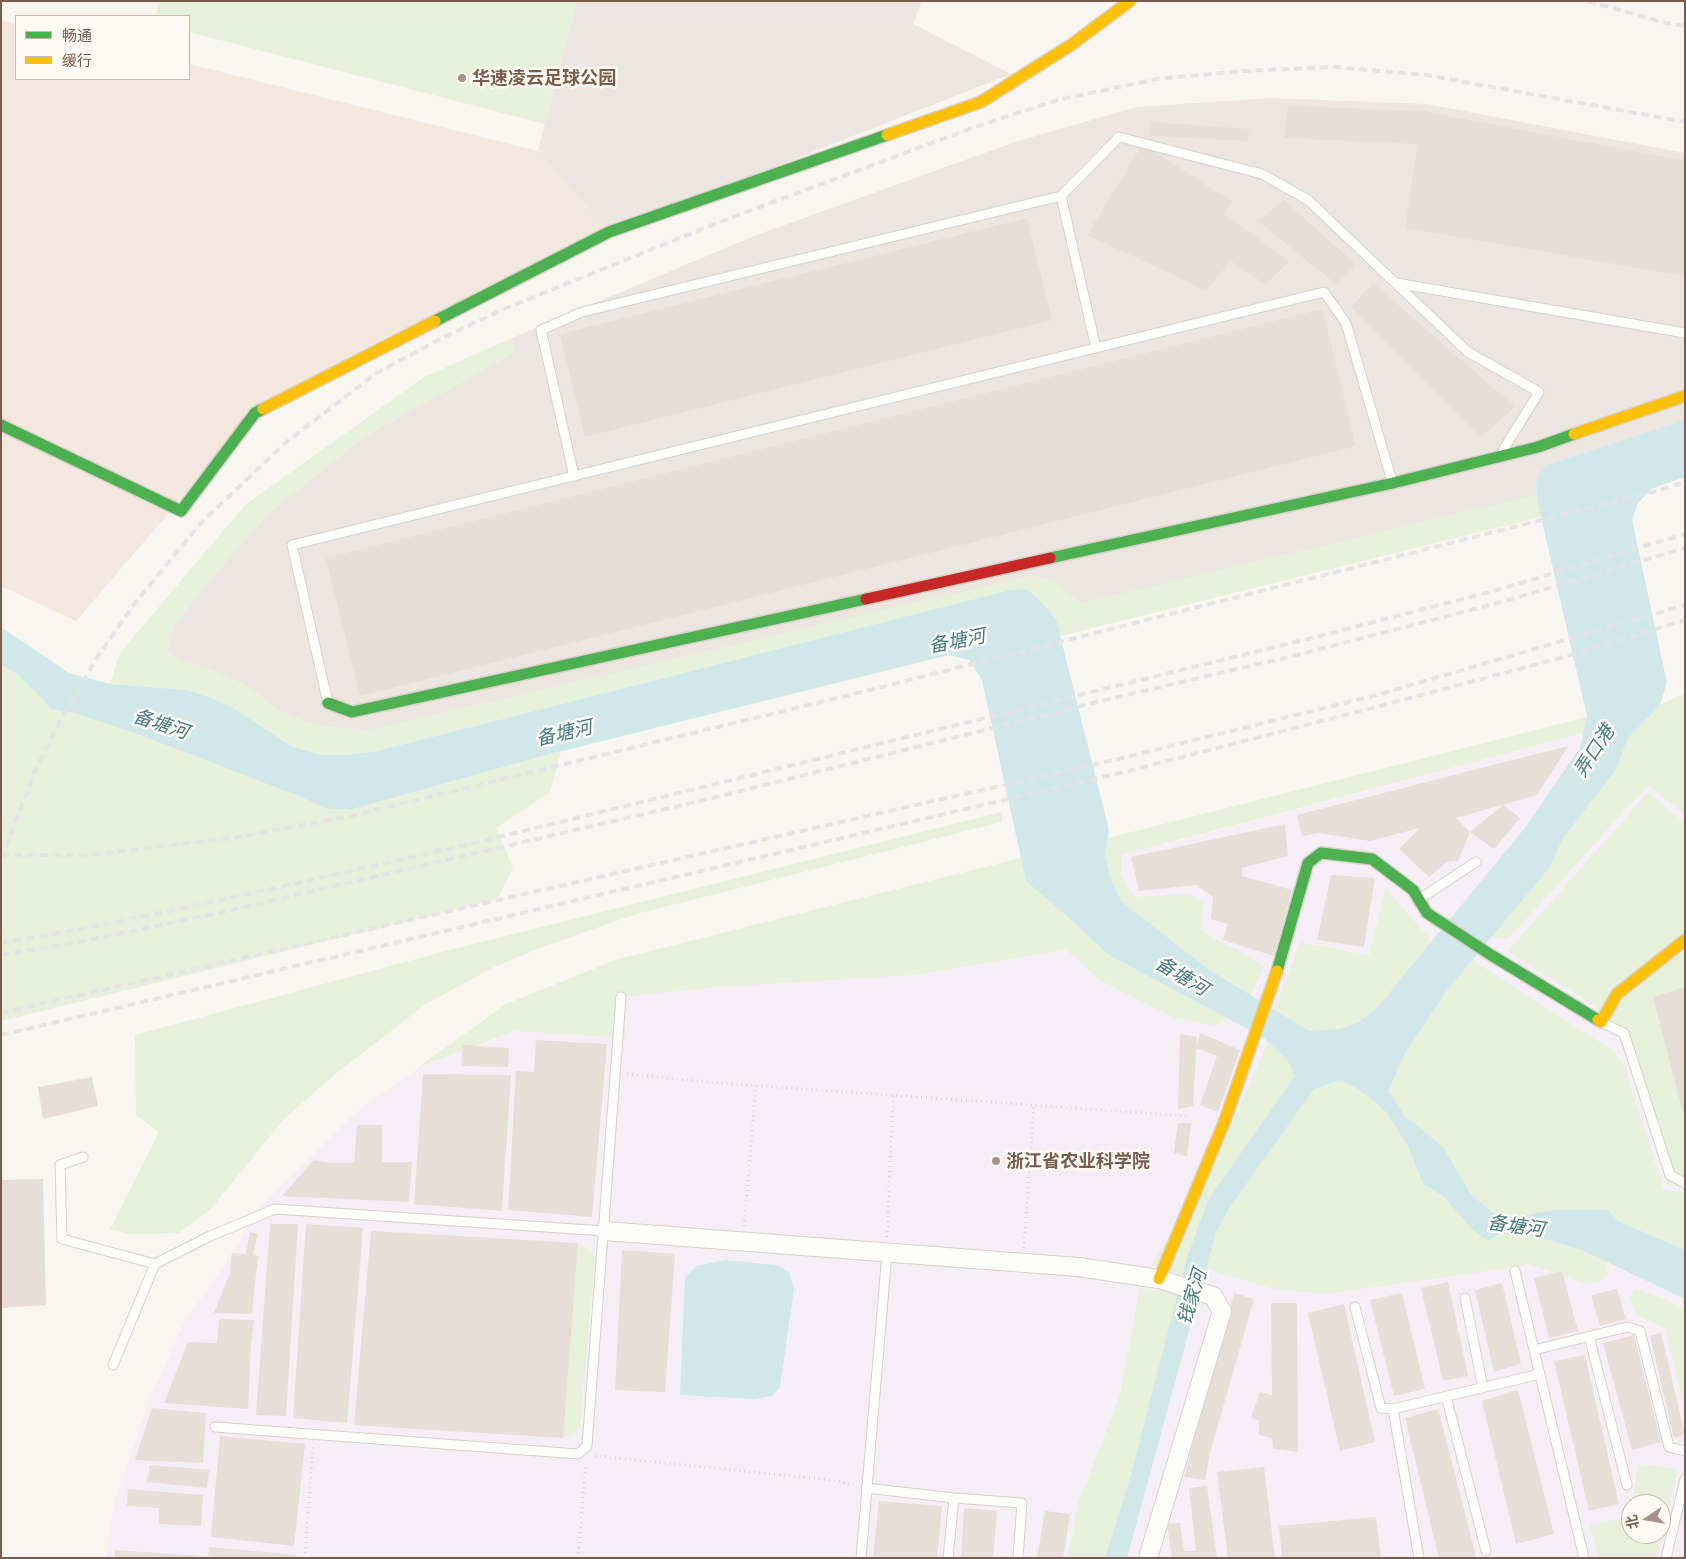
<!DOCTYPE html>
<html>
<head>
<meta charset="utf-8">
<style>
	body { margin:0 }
	#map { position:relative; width:1686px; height:1559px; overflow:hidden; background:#f9f5f0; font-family:Ubuntu,"Noto Sans SC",sans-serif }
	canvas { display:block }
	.frame { position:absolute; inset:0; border:2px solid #7a5c4d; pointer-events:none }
	.legend { position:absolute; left:15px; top:15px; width:175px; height:65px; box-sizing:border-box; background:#fffaf3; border:1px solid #cabbb1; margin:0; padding:6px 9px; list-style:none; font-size:15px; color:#7a5c4d }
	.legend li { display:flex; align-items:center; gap:10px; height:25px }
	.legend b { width:25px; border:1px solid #cabbb1 }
	.north { position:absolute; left:1621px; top:1494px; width:50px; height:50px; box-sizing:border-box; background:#fffaf3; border:1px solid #cabbb1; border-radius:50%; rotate:258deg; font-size:14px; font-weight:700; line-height:20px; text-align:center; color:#7a5c4d }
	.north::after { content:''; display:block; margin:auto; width:18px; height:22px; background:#a69286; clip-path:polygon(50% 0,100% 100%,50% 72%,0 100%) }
</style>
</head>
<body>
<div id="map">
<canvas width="1686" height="1559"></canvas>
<div class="frame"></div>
<ul class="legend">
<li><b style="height:6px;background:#4caf50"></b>畅通</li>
<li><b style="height:6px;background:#ffc107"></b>缓行</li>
</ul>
<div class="north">北</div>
</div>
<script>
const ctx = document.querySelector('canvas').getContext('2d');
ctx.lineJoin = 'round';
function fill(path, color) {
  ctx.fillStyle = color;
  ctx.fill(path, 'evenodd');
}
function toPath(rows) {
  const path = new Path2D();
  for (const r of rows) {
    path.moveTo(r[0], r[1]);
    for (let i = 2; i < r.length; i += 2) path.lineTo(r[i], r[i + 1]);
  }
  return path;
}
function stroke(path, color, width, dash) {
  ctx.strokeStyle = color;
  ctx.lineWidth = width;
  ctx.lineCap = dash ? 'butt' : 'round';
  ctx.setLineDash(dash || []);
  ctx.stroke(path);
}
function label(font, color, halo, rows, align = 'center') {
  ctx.font = font + ' Ubuntu,"Noto Sans SC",sans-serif';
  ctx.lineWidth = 5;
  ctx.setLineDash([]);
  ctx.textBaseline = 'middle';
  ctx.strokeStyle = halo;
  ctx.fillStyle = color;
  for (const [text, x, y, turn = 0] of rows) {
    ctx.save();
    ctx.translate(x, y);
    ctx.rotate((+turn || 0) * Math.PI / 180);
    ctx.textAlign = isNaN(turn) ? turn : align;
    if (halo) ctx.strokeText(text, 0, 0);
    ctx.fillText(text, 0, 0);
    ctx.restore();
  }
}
const residential = toPath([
	[1,21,16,24,16,79,189,79,189,64,538,151,609,232,255,413,76,621,1,586]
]);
const industrial = toPath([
	[577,1,922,1,913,24,1011,74,609,232,538,151],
	[1270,98,1427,104,1685,153,1685,420,1549,464,1536,485,1537,495,1080,604,1056,582,1032,576,370,730,343,729,309,723,280,711,246,686,211,670,182,661,167,651,174,625,226,561,273,509,367,435,515,352,512,338,754,236,1015,142,1137,107]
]);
const education = toPath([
	[1685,693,1685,1558,106,1558,114,1503,149,1402,183,1325,232,1253,259,1208,354,1114,418,1068,499,1038,616,987,894,907,1166,844,1584,733,1660,705],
	[1631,1504,1661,1504,1661,1534,1631,1534]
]);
const green = toPath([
	[159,1,577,1,545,124,189,32,189,16,156,16],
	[512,338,515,352,367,435,273,509,226,561,174,625,167,651,182,661,211,670,246,686,280,711,309,723,342,729,370,730,1032,576,1056,582,1080,604,1537,495,1541,517,1060,636,1056,619,1040,600,1027,589,1010,590,373,752,344,755,320,755,291,746,235,709,212,698,187,690,110,684,120,653,245,505,424,377],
	[1,665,16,673,51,709,74,713,137,734,301,797,327,809,353,809,561,751,550,792,496,828,513,867,498,899,1,1021],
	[1685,693,1685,815,1648,785,1508,939,1492,936,1550,867,1563,838,1615,771,1628,738,1660,705],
	[1587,717,1584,733,1121,855,1121,873,1134,897,1191,894,1204,903,1201,930,1264,966,1251,995,1208,969,1121,901,1110,877,1105,855,1108,838],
	[1648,792,1685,823,1685,1187,1668,1185,1613,1018,1508,951],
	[1002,812,1002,822,636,914,540,948,492,968,426,1004,339,1071,283,1120,210,1210,179,1233,131,1234,110,1229,159,1132,136,1115,135,1035,442,952],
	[1021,858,1026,881,1066,915,1109,955,1228,1019,1216,1026,1175,1018,1100,980,1067,950,914,975,718,987,622,997,626,1038,515,1031,417,1068,506,1004,618,959],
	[1386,888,1432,942,1377,1008,1359,1022,1340,1029,1309,1031,1275,1010,1300,942,1369,955],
	[1472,960,1612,1050,1624,1067,1664,1190,1685,1192,1685,1250,1618,1221,1608,1210,1506,1216,1491,1212,1470,1193,1443,1147,1405,1116,1388,1091,1405,1053,1448,989],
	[1268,1042,1289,1061,1295,1076,1208,1200,1183,1275,1152,1265,1216,1160],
	[1341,1080,1353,1086,1373,1100,1386,1112,1408,1146,1423,1184,1444,1197,1472,1229,1488,1241,1500,1233,1549,1240,1584,1251,1606,1261,1608,1273,1600,1281,1585,1284,1529,1264,1475,1273,1325,1294,1274,1289,1206,1269,1216,1232,1229,1208,1314,1089],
	[578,1243,590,1249,595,1257,580,1426,576,1434,563,1438],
	[1140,1287,1178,1295,1131,1475,1105,1558,1068,1558,1077,1507,1120,1395],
	[1634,1288,1663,1298,1685,1309,1685,1408,1665,1328,1637,1316,1630,1298],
	[1638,1464,1678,1469,1656,1558,1598,1558,1590,1525,1630,1516,1631,1514,1631,1534,1661,1534,1661,1504,1632,1504]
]);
const water = toPath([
	[1685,420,1685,477,1651,489,1638,503,1632,520,1667,683,1660,705,1628,738,1615,771,1563,838,1550,867,1448,989,1405,1053,1388,1091,1405,1116,1443,1147,1470,1193,1491,1212,1506,1216,1526,1215,1556,1210,1608,1210,1618,1221,1685,1250,1685,1299,1584,1251,1549,1240,1500,1233,1488,1241,1472,1229,1444,1197,1423,1184,1408,1146,1386,1112,1373,1100,1353,1086,1341,1080,1314,1089,1229,1208,1216,1232,1127,1558,1105,1558,1131,1475,1187,1258,1208,1200,1295,1076,1288,1061,1264,1038,1109,955,1066,915,1026,881,982,680,969,660,949,655,550,754,353,809,327,809,301,797,137,734,74,713,51,709,16,673,1,665,1,627,69,673,110,684,187,690,212,698,235,709,291,746,320,755,344,755,373,752,1010,590,1027,589,1040,600,1056,619,1109,830,1105,855,1110,877,1121,901,1208,969,1309,1031,1340,1029,1359,1022,1377,1008,1524,829,1580,748,1587,716,1538,504,1536,485,1539,474,1549,464],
	[725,1260,776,1265,789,1272,794,1288,780,1387,772,1396,755,1399,680,1395,685,1277,697,1266]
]);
const building = toPath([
	[1288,106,1422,111,1685,161,1685,276,1405,228,1418,144,1284,138],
	[1152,122,1249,129,1247,141,1149,136],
	[1143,144,1232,202,1224,214,1289,262,1265,284,1231,261,1206,290,1087,235],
	[1284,200,1356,265,1336,284,1258,221],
	[1027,218,1052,320,585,437,560,334],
	[1373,283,1515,407,1481,437,1351,307],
	[1322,309,1356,446,360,696,326,558],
	[1568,746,1537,795,1456,818,1470,832,1458,861,1447,862,1429,877,1399,849,1420,828,1370,841,1319,833,1302,836,1297,815],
	[1503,805,1520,818,1494,849,1470,832],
	[1285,824,1288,856,1242,868,1242,876,1292,890,1274,956,1223,940,1228,924,1211,919,1213,897,1197,885,1139,891,1131,857],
	[1331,875,1375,878,1364,947,1317,940],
	[1685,987,1685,1116,1684,1116,1653,997],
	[1200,1033,1240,1050,1218,1112,1200,1105,1217,1056,1196,1048],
	[1180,1034,1197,1037,1193,1106,1178,1109],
	[536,1040,607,1044,592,1217,508,1210,516,1071,534,1072],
	[463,1045,509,1048,508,1067,461,1066],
	[423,1074,511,1075,502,1211,414,1204],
	[92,1077,98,1106,43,1119,38,1087],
	[1178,1123,1191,1123,1187,1156,1174,1153],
	[357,1125,382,1125,382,1162,412,1162,409,1202,282,1196,314,1160,332,1163,354,1163],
	[43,1179,46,1305,1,1308,1,1180],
	[270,1224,298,1224,286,1416,256,1415],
	[306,1224,363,1228,347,1423,293,1418],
	[371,1231,578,1243,563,1438,354,1425],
	[250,1232,258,1234,253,1255,259,1256,256,1274,252,1314,214,1313,230,1273,232,1253,246,1254],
	[622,1250,675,1254,665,1392,615,1390],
	[1562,1271,1578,1331,1549,1338,1534,1278],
	[1448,1282,1468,1376,1443,1381,1421,1288],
	[1502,1283,1521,1364,1494,1372,1475,1290],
	[1617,1289,1626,1319,1600,1326,1591,1295],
	[1234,1293,1254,1299,1210,1453,1205,1480,1184,1477],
	[1402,1293,1425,1389,1394,1396,1370,1300],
	[1271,1303,1297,1303,1298,1452,1273,1449,1272,1438,1259,1435,1259,1421,1251,1417,1260,1392,1272,1395],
	[1344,1304,1375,1442,1340,1451,1308,1313],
	[219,1319,254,1320,251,1344,248,1409,164,1403,188,1342,217,1343],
	[1661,1333,1685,1434,1674,1438,1650,1336],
	[1634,1335,1661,1442,1632,1450,1603,1343],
	[1585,1355,1619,1504,1589,1511,1554,1361],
	[1518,1390,1554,1534,1516,1544,1482,1401],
	[152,1408,206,1413,203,1463,135,1460],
	[1438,1409,1476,1556,1468,1558,1439,1558,1405,1418],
	[220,1436,305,1444,294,1546,211,1537],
	[150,1465,209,1470,207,1488,147,1482],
	[1264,1467,1275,1558,1228,1558,1217,1472],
	[1207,1486,1217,1558,1172,1558,1167,1524,1180,1523,1184,1551,1196,1551,1189,1488],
	[128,1489,203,1495,201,1526,159,1524,159,1508,127,1506],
	[879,1501,942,1506,937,1558,873,1558],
	[964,1508,997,1511,993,1558,961,1558],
	[1045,1511,1070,1514,1063,1558,1037,1558],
	[1376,1517,1381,1558,1282,1558,1279,1526],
	[209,1547,296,1555,296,1558,208,1558],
	[115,1550,199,1556,199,1558,115,1558]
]);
const path = toPath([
	[627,1074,720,1083,1186,1116],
	[744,1226,756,1086],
	[887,1237,893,1096],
	[1024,1248,1034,1106],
	[595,1456,832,1480,854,1485],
	[305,1558,313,1446],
	[578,1558,586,1464]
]);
const lane = toPath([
	[1061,196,1119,137,1262,174,1308,200,1468,352,1539,392,1503,450],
	[1396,283,1685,333],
	[574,476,541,330,582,312,1061,196,1096,348],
	[328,703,292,545,1324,292,1346,323,1392,481],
	[1421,898,1476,862],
	[1603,1023,1624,1033,1670,1175,1685,1183],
	[83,1157,60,1165,62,1239,155,1264],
	[1515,1271,1584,1558],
	[1465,1298,1483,1388],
	[1355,1307,1381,1408,1393,1409,1540,1374],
	[1589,1336,1627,1485],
	[1534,1350,1627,1327,1640,1331,1669,1447,1685,1451],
	[113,1365,155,1264,208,1237,275,1209,605,1231],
	[1446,1396,1486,1551],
	[1393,1409,1419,1558],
	[215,1427,578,1454,587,1446,621,997],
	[866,1488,954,1498,948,1558],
	[954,1498,1022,1503,1018,1558],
	[861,1558,887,1253],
	[1666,1558,1685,1479]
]);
const street = toPath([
	[605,1231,1078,1267,1159,1279,1213,1296,1222,1311,1148,1558]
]);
const fast = toPath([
	[435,321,609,232,887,135],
	[1,425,181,511,255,413,263,409],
	[1050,558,1393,483,1538,447,1574,434],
	[328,703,352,712,866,599],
	[1277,971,1308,863,1321,853,1372,859,1413,890,1427,913,1491,955,1598,1020]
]);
const slow = toPath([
	[887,135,981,102,1071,45,1130,1],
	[263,409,435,321],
	[1574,434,1685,396],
	[1598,1020,1601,1022,1617,994,1685,940],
	[1159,1279,1224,1123,1277,971]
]);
const jam = toPath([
	[866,599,1050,558]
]);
const rail = toPath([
	[1588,1,1665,23,1685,26],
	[1,855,86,855,234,838,351,816,858,693,1656,491,1685,482],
	[1,859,36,769,58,724,98,656,135,603,200,524,284,444,375,374,440,339,504,309,722,221,975,127,1057,100,1157,79,1243,71,1335,67,1426,75,1685,122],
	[1,943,86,928,213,902,470,844,1316,637,1497,590,1685,534],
	[1,955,84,941,214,914,700,801,1097,702,1301,654,1498,603,1685,548],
	[1,1013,1114,760,1377,695,1685,605],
	[1,1035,1120,773,1380,706,1564,657,1685,620]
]);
const markers = [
	[462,78,5,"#a69286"],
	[996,1161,5,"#a69286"]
];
const poiNames = [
	["华速凌云足球公园",472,78],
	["浙江省农业科学院",1006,1161]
];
const waterNames = [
	["备塘河",957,641,-11],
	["备塘河",161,724,18],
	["备塘河",564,733,-13],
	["弄口港",1594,751,-57],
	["备塘河",1182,976,31],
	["备塘河",1516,1226,8],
	["钱家河",1192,1297,-73]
];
fill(residential, '#f2e8de');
fill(industrial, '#ede5e0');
fill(education, '#f6eef6');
fill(green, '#e7f0db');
fill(water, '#d0e8ea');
fill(building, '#e6ded7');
stroke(lane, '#d7d1cb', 11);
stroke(street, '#d7d1cb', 20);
stroke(fast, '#d9d2cb', 14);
stroke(slow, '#d9d2cb', 14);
stroke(jam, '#d9d2cb', 14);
stroke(path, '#dcd5d0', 3, [1, 4]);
stroke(lane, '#fefefd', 9);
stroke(street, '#fefefd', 18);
stroke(fast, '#4caf50', 11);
stroke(slow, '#ffc107', 11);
stroke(jam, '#c62828', 11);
stroke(rail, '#e6e3e7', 4, [8, 5]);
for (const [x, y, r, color] of markers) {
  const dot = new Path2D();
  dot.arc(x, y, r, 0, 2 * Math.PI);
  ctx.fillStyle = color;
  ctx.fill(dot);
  stroke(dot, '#fffaf3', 2);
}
label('bold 18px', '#7a5c4d', '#fffaf3', poiNames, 'left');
label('italic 19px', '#437c86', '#fffaf3', waterNames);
</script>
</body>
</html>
